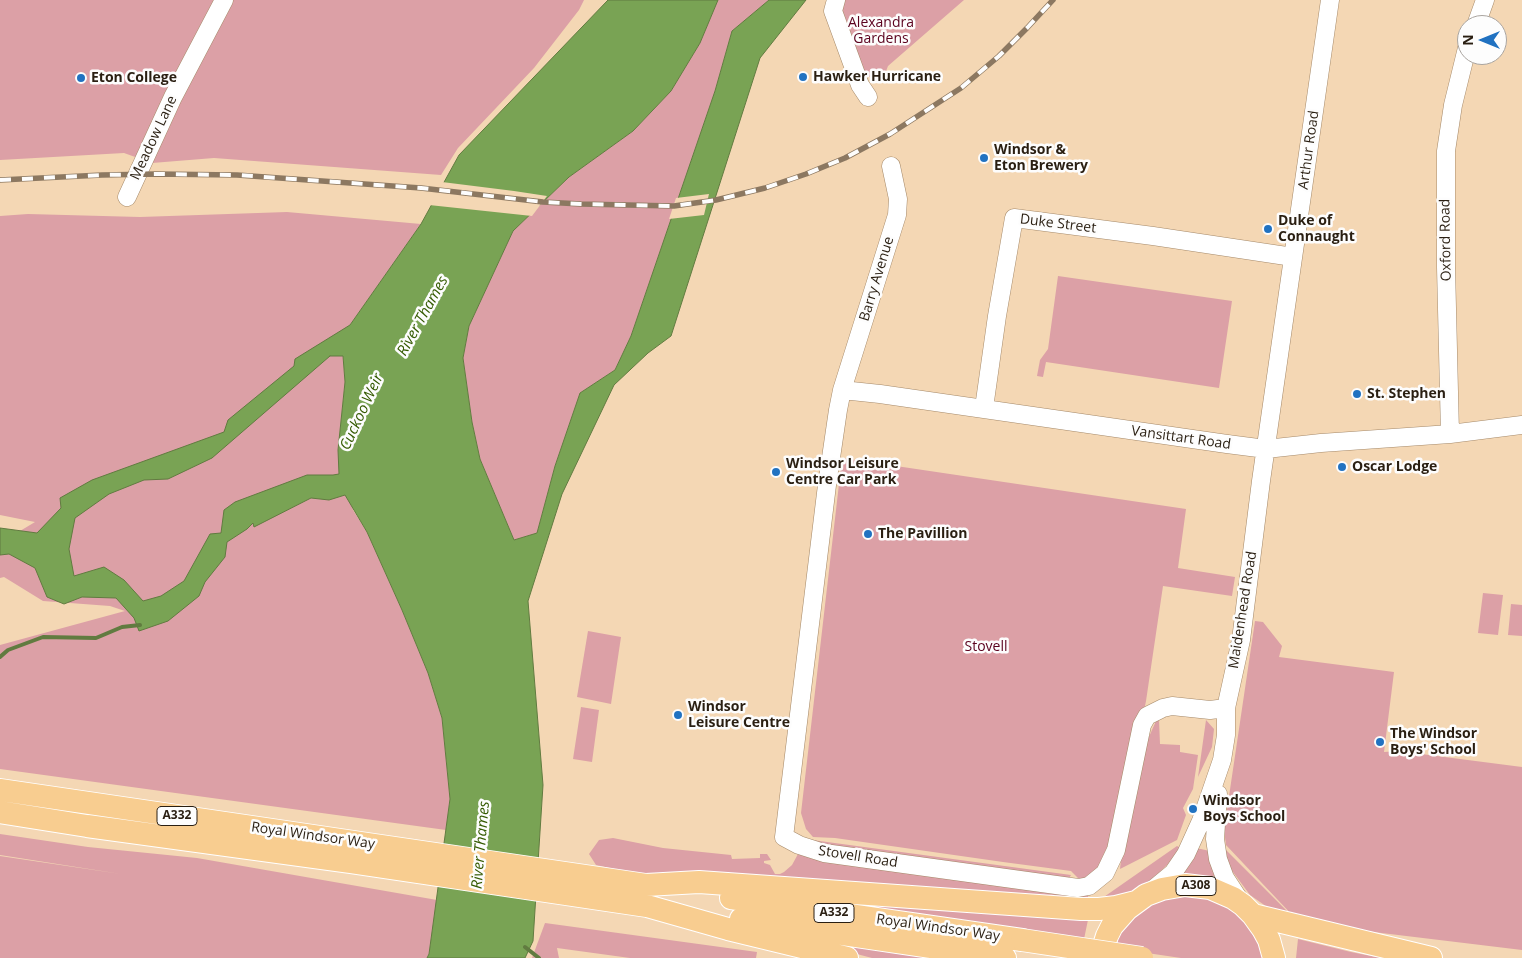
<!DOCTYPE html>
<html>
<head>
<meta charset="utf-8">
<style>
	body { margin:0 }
	#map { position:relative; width:1522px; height:958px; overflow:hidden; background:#f4d7b4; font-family:"Open Sans",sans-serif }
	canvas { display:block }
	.north { position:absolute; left:1457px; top:15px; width:50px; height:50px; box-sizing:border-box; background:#fdfdfd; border:1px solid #a9a49f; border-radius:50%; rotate:270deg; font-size:14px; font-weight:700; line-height:20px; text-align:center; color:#2a1f12 }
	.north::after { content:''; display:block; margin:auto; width:18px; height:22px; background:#2172c1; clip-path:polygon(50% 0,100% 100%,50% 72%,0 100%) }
</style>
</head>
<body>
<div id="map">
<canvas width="1522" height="958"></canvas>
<div class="north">N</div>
</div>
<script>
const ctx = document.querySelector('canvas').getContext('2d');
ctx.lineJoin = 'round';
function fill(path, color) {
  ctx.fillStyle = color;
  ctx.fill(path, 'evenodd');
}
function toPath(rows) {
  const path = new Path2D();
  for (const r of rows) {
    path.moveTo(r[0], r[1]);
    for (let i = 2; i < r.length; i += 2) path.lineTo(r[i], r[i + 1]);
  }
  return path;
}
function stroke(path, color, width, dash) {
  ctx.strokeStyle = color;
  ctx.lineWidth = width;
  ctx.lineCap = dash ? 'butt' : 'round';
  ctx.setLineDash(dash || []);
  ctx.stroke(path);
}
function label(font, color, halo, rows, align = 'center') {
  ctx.font = font + ' "Open Sans",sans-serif';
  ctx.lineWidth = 5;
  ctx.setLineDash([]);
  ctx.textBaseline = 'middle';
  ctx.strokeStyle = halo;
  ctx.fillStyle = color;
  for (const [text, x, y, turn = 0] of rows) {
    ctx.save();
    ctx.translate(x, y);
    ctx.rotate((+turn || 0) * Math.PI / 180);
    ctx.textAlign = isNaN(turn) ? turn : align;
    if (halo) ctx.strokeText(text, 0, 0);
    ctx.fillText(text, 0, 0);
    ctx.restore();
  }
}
const green = toPath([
	[0,0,584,0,579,10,534,68,458,148,441,175,214,158,152,163,124,153,0,160],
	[718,0,769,0,732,31,715,91,631,336,615,370,580,393,555,466,537,533,514,540,480,459,472,422,463,358,469,326,513,231,569,177,633,131,671,91,700,43],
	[844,0,964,0,888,66,882,82,861,73,842,10],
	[287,212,421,224,345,332,342,346,345,382,338,450,353,510,367,532,402,610,428,673,442,718,450,799,446,830,0,769,0,645,125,611,110,606,43,601,4,577,0,578,0,543,35,522,0,515,0,216,28,214,140,217],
	[1058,276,1232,301,1219,388,1046,362,1043,377,1037,376,1040,360,1048,349],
	[842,458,1186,509,1178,568,1235,577,1232,596,1163,586,1146,701,1145,706,1138,717,1112,835,1103,860,1098,870,1081,881,1071,871,1003,862,835,838,813,837,806,829,801,813],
	[1483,593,1503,595,1498,635,1478,633],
	[1511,604,1522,605,1522,636,1508,635],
	[1255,621,1263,622,1282,646,1279,657,1394,672,1384,752,1398,751,1522,767,1522,950,1365,931,1294,917,1226,845,1224,830],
	[588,631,621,637,611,704,577,697],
	[581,707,599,710,592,762,573,759],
	[1159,720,1160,744,1180,745,1180,752,1198,755,1193,789,1183,808,1186,815,1177,840,1120,869,1123,841,1144,739,1148,739,1156,721],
	[1206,720,1214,729,1212,747,1198,777],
	[0,834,88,847,197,858,437,900,429,954,427,958,0,958,0,856,121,874,0,855],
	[613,838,663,848,731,855,732,859,760,858,760,854,767,854,771,860,764,861,764,863,770,865,775,874,780,874,784,872,792,865,798,854,1088,894,1088,902,633,873,596,865,589,854,599,840],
	[805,839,1071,875,1067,882,816,847],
	[1177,846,1181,848,1168,864,1151,881,1129,894,1101,899],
	[1196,848,1210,851,1215,874,1213,878,1184,874,1184,871],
	[1224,848,1290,914,1270,909,1250,895,1227,864],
	[1177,895,1202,896,1226,904,1247,919,1266,958,1181,958,1113,948,1117,936,1132,916,1153,902],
	[779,898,1089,915,1083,944],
	[545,923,757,952,756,958,630,958,557,948,559,958,532,958],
	[773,932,937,958,872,958],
	[1298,939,1351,952,1381,958,1296,958]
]);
const water = toPath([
	[608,0,718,0,700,43,671,91,633,131,569,177,513,231,469,326,463,358,472,422,480,459,514,540,537,533,555,466,580,393,615,370,631,336,715,91,732,31,769,0,806,0,760,58,671,336,648,353,614,385,562,494,528,601,543,785,533,941,525,958,427,958,429,954,450,799,442,718,428,673,402,610,367,532,345,495,329,500,311,498,254,527,253,523,247,529,227,542,225,557,205,582,199,596,168,621,139,631,134,618,116,598,82,597,64,604,47,597,35,568,9,554,0,555,0,528,37,533,61,508,60,498,92,480,224,432,228,420,294,366,295,359,350,325,421,224,459,155,608,0],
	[330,356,343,356,345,382,338,450,339,474,333,475,307,475,235,502,224,510,221,533,210,534,184,581,161,596,143,601,124,580,104,567,74,576,69,549,75,518,109,494,144,480,168,479,212,458,330,356]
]);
const pier = toPath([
	[442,182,514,191,547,196,532,216,429,205],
	[709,194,704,215,669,219,676,198]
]);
const stream = toPath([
	[0,657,8,650,43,637,96,638,122,627,140,625],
	[525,947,539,958]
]);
const minor = toPath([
	[836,0,833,11,860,85,868,97],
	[1476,25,1485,0],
	[891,166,898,199,897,215,842,390,838,410,827,485,784,837,799,845,824,853,1078,888,1089,886,1105,873,1116,850,1142,725,1147,716,1163,708,1172,706,1210,710,1226,708],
	[127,197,173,97,224,0],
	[842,390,880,394,1227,444,1266,449,1321,443,1450,434,1522,425],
	[984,408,997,316,1014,218,1153,236,1293,257],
	[1450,434,1446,267,1446,151,1453,105,1467,48],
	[1218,794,1215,839,1218,859,1225,878,1242,904],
	[1150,892,1173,873,1186,854,1201,821,1222,760,1226,735,1226,708,1241,640,1261,481,1330,0]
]);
const major = toPath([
	[0,790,646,885,699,882,1081,909,1099,909,1116,907,1136,902],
	[0,812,87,826,351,862,647,906,728,929,847,958],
	[731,898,1022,940],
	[1253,915,1431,958],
	[741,919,1005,958],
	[1100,958,1107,936,1112,926,1127,909,1146,895,1162,889,1185,885,1210,888,1233,898,1243,905,1253,915,1263,929,1269,940,1274,958]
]);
const rail = toPath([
	[0,180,102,175,156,174,237,175,421,188,543,202,581,204,674,206,716,200,765,188,806,174,845,158,890,134,961,88,999,56,1027,28,1053,0]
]);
const majorBridge = toPath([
	[1022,940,1142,958]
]);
const markers = [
	[803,77,5,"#2172c1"],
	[81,78,5,"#2172c1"],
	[984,158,5,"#2172c1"],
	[1268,229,5,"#2172c1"],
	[1357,394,5,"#2172c1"],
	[1342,467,5,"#2172c1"],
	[776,472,5,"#2172c1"],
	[868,534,5,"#2172c1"],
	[678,715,5,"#2172c1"],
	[1380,742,5,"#2172c1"],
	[1193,809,5,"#2172c1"]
];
const shields = [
	[177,816,40],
	[1196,886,40],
	[834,913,40]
];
const shieldNames = [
	["A332",177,816],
	["A308",1196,886],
	["A332",834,913]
];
const parkNames = [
	["Alexandra",881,23],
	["Gardens",881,39],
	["Stovell",986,647]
];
const poiNames = [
	["Hawker Hurricane",813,77],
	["Eton College",91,78],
	["Windsor &",994,150],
	["Eton Brewery",994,166],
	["Duke of",1278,221],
	["Connaught",1278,237],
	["St. Stephen",1367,394],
	["Windsor Leisure",786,464],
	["Centre Car Park",786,480],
	["Oscar Lodge",1352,467],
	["The Pavillion",878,534],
	["Windsor",688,707],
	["Leisure Centre",688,723],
	["The Windsor",1390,734],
	["Boys' School",1390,750],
	["Windsor",1203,801],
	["Boys School",1203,817]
];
const streetNames = [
	["Meadow Lane",154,138,-65],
	["Arthur Road",1309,150,-82],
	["Duke Street",1058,224,7],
	["Oxford Road",1446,240,-91],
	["Barry Avenue",877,279,-73],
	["Vansittart Road",1181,438,8],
	["Maidenhead Road",1243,610,-81],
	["Royal Windsor Way",313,836,8],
	["Stovell Road",858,857,9],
	["Royal Windsor Way",938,928,8]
];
const waterNames = [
	["River Thames",423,316,-61],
	["Cuckoo Weir",362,412,-65],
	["River Thames",481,845,-85]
];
fill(green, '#dca0a6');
fill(water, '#79a354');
stroke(water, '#617b40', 1);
fill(pier, '#f4d7b4');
stroke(stream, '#617b40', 4);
stroke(minor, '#a58969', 19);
stroke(major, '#fff', 24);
stroke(minor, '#fff', 18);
stroke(major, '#f8cd90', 22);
stroke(rail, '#8c7861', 5.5);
stroke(rail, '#fdfdfd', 4, [11]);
stroke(majorBridge, '#fff', 24, []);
stroke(majorBridge, '#f8cd90', 22);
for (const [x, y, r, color] of markers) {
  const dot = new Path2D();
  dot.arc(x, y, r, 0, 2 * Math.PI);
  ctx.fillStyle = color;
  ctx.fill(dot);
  stroke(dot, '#fdfdfd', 2);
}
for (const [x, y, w] of shields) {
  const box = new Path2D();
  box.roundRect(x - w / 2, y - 9.5, w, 19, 4);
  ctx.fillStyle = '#fdfdfd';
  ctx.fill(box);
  stroke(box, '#2a1f12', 1);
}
label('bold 12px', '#2a1f12', null, shieldNames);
label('14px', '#5b021e', '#fdfdfd', parkNames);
label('bold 14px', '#2a1f12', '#fdfdfd', poiNames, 'left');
label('14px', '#2a1f12', '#fdfdfd', streetNames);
label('italic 15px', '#345a00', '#fdfdfd', waterNames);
</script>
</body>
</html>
